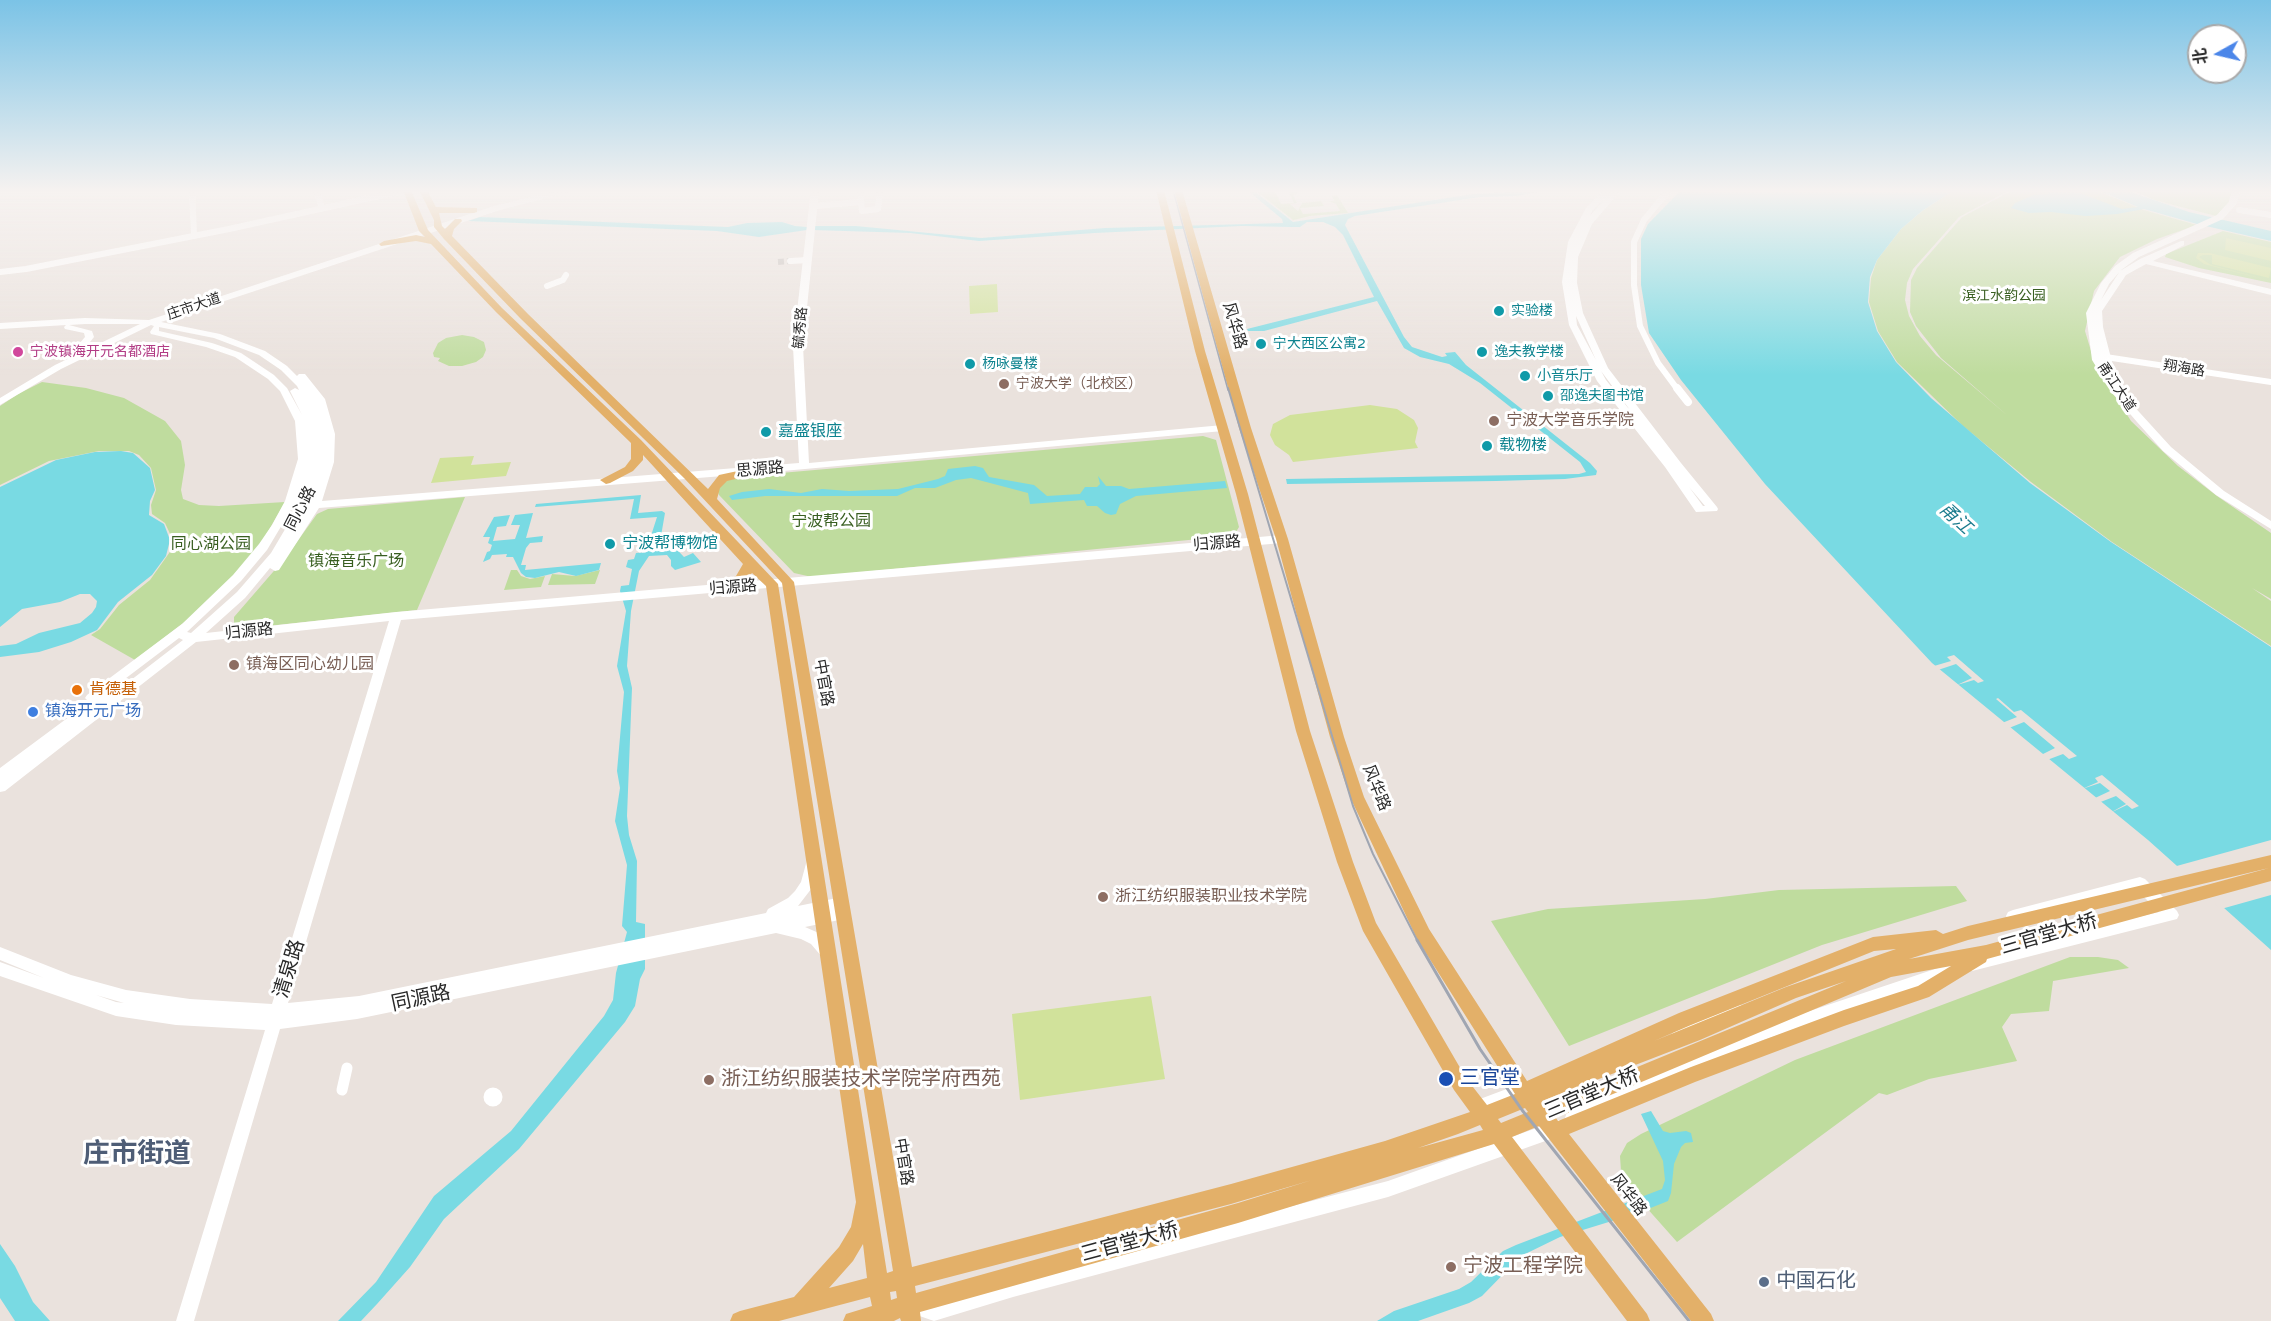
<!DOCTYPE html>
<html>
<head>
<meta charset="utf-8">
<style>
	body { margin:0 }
	#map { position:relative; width:2271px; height:1321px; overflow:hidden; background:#eae2dd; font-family:"Varela Round","Noto Sans SC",sans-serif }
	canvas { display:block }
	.north { position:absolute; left:2187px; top:24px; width:60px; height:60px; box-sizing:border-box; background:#fff; border:2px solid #a9a9a9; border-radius:50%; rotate:262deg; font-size:16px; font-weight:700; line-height:24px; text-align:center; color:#292929 }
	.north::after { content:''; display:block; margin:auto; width:21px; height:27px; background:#4b86e9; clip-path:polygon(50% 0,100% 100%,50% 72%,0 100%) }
</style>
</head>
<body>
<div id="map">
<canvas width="2271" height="1321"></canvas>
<div class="north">北</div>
</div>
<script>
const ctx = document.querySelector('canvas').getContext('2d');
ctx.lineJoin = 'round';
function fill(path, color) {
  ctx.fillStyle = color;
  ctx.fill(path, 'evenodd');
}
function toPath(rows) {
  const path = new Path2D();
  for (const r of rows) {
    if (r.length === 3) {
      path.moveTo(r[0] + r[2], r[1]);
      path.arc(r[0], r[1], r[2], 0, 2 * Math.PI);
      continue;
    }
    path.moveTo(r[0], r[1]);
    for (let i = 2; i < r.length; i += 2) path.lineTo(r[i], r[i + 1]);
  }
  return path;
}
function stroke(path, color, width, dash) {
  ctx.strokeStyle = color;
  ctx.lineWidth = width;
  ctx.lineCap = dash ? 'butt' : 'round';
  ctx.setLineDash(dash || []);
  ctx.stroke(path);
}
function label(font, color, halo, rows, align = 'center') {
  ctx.font = font + ' "Varela Round","Noto Sans SC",sans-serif';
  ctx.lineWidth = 6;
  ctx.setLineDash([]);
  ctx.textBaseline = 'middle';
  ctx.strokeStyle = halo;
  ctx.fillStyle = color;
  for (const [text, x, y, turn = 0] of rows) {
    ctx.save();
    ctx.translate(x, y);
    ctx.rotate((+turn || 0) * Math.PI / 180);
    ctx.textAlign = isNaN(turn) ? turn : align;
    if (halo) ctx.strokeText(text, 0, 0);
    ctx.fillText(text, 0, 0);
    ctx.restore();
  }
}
const green = toPath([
	[1255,190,1278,190,1275,191,1281,204,1294,203,1288,190,1296,190,1298,193,1293,195,1297,203,1290,204,1298,211,1302,203,1321,201,1324,206,1300,208,1303,214,1340,211,1336,204,1329,201,1334,201,1332,196,1337,195,1348,213,1310,216,1290,221,1293,220],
	[1954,190,2010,190,1959,217,1913,269,1907,283,1905,300,1909,316,1920,336,1936,355,2008,416,1941,358,1916,326,1910,312,1911,280,1917,268,1962,217,2013,190,2096,190,2144,210,2197,225,2157,239,2120,257,2094,291,2085,331,2095,364,2131,421,2178,466,2217,496,2271,533,2271,599,2252,588,2271,601,2271,646,2112,542,2031,482,1963,426,1897,362,1878,331,1869,302,1871,278,1877,260,1901,229,1922,211],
	[2132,190,2232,190,2229,202,2216,216,2154,200],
	[2223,231,2271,242,2271,283,2199,268,2165,257,2166,254],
	[462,335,474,337,484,342,486,350,483,357,476,362,462,366,449,366,438,361,440,358,434,357,433,353,438,343,446,338],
	[42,382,86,388,124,398,165,421,181,441,185,465,181,490,183,499,199,505,219,506,285,502,258,549,204,607,135,660,91,635,100,629,119,605,150,580,172,549,172,538,165,523,152,514,151,505,156,490,151,468,139,455,129,451,99,451,49,461,0,485,0,406,18,394],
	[1203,436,1216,440,1239,527,1236,532,1219,537,812,577,794,573,719,495,717,489,721,482,735,477],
	[465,497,417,610,249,628,241,627,234,623,234,617,286,557,317,514,328,509],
	[511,570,517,570,521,576,530,579,545,576,541,587,504,590],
	[600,570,595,584,548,585,552,574,575,576],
	[1956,886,1967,901,1822,945,1569,1046,1491,921,1548,909,1705,899,1779,890],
	[2070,957,2098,957,2118,960,2129,968,2053,981,2049,1011,2011,1014,2002,1027,2017,1061,1929,1079,1887,1095,1879,1093,1677,1242,1629,1188,1621,1171,1620,1156,1627,1143,1641,1134,1795,1060]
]);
const pitch = toPath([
	[2226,238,2271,248,2271,261,2225,250],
	[2198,253,2210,253,2271,268,2269,278,2212,264,2212,255,2203,255,2199,257,2211,265,2271,281,2204,264,2196,258],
	[997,284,998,312,970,314,969,286],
	[1370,405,1397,409,1414,420,1418,428,1415,442,1418,448,1293,462,1289,455,1275,445,1270,435,1273,424,1290,415],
	[474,456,471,465,511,462,506,476,431,483,440,458],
	[1151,996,1165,1079,1020,1100,1012,1014]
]);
const water = toPath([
	[1247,190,1253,190,1293,222,1473,194,1548,190,1517,196,1480,197,1355,216,1348,219,1345,225,1404,337,1412,347,1442,357,1447,356,1445,353,1455,352,1466,365,1590,463,1597,471,1596,475,1565,479,1496,481,1287,484,1286,479,1579,474,1586,472,1580,462,1480,383,1449,364,1420,357,1404,348,1377,301,1264,331,1248,331,1247,329,1374,297,1343,235,1335,227,1323,222,1307,222,1300,227,1292,227,1241,226,1095,233,979,241,910,233,812,230,812,226,856,226,981,238,1105,228,1283,223,1282,219],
	[1681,190,1954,190,1922,211,1901,229,1877,260,1870,277,1868,302,1877,331,1896,362,1931,398,2030,483,2111,542,2271,647,2271,950,2148,840,1932,663,1765,484,1681,380,1649,333,1641,285,1641,239,1648,224],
	[2051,190,2072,190,2122,209,2138,207,2098,190,2125,190,2189,212,2271,231,2271,241,2197,224,2144,209,2117,214,2086,216,2051,212,2029,213,2011,208,2015,203,2034,195,2048,194],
	[480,217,728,227,747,223,782,222,795,226,807,227,807,230,759,237,717,231,468,221],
	[121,451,133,453,150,468,155,490,150,501,149,515,164,524,170,540,166,556,152,575,118,602,97,630,71,642,39,652,0,657,0,646,16,644,39,633,80,623,92,613,96,607,97,601,90,594,80,594,60,602,22,609,0,627,0,487,56,460,95,452],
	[975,466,983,468,989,477,1034,485,1047,496,1080,494,1085,487,1097,487,1100,484,1098,476,1106,486,1121,486,1129,489,1225,481,1227,488,1136,496,1120,504,1116,514,1111,515,1105,513,1097,506,1087,506,1084,500,1030,504,1028,493,971,478,956,480,935,488,915,488,897,496,765,496,732,500,729,496,742,492,769,489,801,493,822,489,849,491,898,489,938,479,945,476,948,469],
	[641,495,638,513,662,511,665,513,661,536,649,542,657,517,630,519,634,499,535,507,536,504],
	[533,513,526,538,543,536,542,542,530,543,526,548,521,565,526,565,525,570,601,563,599,570,576,576,559,572,535,578,526,577,521,573,513,557,506,557,507,554,492,555,490,559,483,562,487,552,490,551,492,545,488,543,490,537,483,537,494,517,510,515,506,526,497,527,493,541,515,539,520,525,511,525,515,515],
	[664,536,684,557,693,553,701,562,675,570,671,566,671,560,667,555,649,556,639,571,631,611,627,666,632,688,627,816,629,835,637,861,636,922,645,924,645,969,640,979,635,1006,625,1022,519,1149,444,1219,410,1267,377,1304,361,1321,338,1321,376,1282,434,1196,511,1131,604,1016,613,1000,616,973,627,932,622,926,627,865,615,821,620,788,617,771,624,692,617,666,626,611,620,591,621,586,629,585,632,569,626,567,628,560,634,559,636,553,647,552,649,544],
	[1651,1111,1663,1131,1670,1133,1686,1131,1691,1133,1693,1142,1685,1143,1681,1147,1674,1164,1671,1193,1668,1201,1638,1213,1560,1237,1521,1256,1482,1296,1469,1303,1418,1321,1377,1321,1394,1311,1459,1289,1471,1282,1503,1251,1516,1245,1662,1189,1665,1180,1663,1161,1641,1114],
	[0,1244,15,1266,33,1302,50,1321,15,1321,0,1298]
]);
const pier = toPath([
	[1954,655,1984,681,1978,683,1974,680,1957,685,1972,678,1956,664,1938,670,1934,666,1951,661,1947,657],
	[1998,698,2014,712,2021,710,2077,756,2069,759,2063,754,2047,760,2041,755,2055,748,2024,722,2009,728,2002,723,2017,717,1996,699],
	[2102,775,2139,806,2132,809,2127,805,2110,813,2126,804,2116,796,2098,803,2093,799,2110,791,2100,783,2082,789,2098,782,2095,778],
	[2271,840,2271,895,2221,909,2173,867]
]);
const streetTunnel = toPath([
	[778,262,790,261]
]);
const streetFar2 = toPath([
	[192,190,194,235],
	[316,190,322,208],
	[860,190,862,211,878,209,880,190],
	[1669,190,1644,220,1634,242,1634,285,1640,326,1658,363,1678,390],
	[814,206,861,202],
	[2239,210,2271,215],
	[790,261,808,260],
	[0,272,26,269,229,229,406,190],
	[547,286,563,280,566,275],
	[2099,356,2271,382]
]);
const streetFar1 = toPath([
	[1677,388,1688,402]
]);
const street = toPath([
	[342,1090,347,1068],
	[493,1097,4]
]);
const secondary = toPath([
	[561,190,576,190,500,210,161,322,220,334,265,351,287,366,297,376,299,374,305,374,325,399,335,434,334,462,322,501,799,463,793,346,811,190,819,190,803,346,809,463,1223,425,1228,428,1223,431,761,473,319,508,279,570,275,571,270,568,245,598,206,633,396,612,1282,535,1287,539,1282,543,401,620,288,1003,359,996,766,913,768,909,788,898,795,891,801,882,807,860,812,858,817,860,819,864,815,884,798,906,842,897,847,899,849,903,846,908,851,913,849,917,844,919,805,927,821,934,832,947,834,952,832,957,827,958,822,957,811,944,801,939,776,933,357,1019,280,1029,194,1321,176,1321,265,1030,176,1025,116,1016,0,976,0,962,44,978,0,960,0,947,71,975,126,990,190,999,272,1004,389,621,196,642,5,791,0,792,0,768,89,702,85,698,87,695,182,624,233,575,259,544,272,525,285,501,298,459,295,421,280,391,268,379,235,357,206,347,151,334,150,332,154,326,151,325,61,369,0,405,0,398,55,365,78,354,73,351,85,337,84,333,65,329,64,327,66,325,0,329,0,323,85,318,149,320,494,206,561,190],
	[85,324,140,324,82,352,94,337,92,331,69,325,85,324],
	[159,327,214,338,259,355,281,370,297,386,299,390,295,388,290,391,302,415,287,388,274,375,241,353,212,343,159,331,159,327],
	[292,508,297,509,271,553,237,592,191,633,187,632,241,581,267,550,292,508],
	[179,638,183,640,109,697,105,694,179,638],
	[96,995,124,1003,116,1002,96,995],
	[1604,190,1621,190,1592,224,1578,257,1577,283,1583,313,1608,368,1681,463,1717,507,1718,509,1717,511,1696,512,1665,467,1597,381,1569,325,1562,282,1568,242,1586,208,1604,190],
	[1609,194,1590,216,1592,211,1609,194],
	[1576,316,1596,360,1577,325,1576,316],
	[1601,371,1636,418,1606,380,1601,371],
	[1689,487,1705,506,1703,506,1689,487],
	[2232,190,2240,190,2237,203,2223,219,2139,257,2121,270,2109,284,2101,300,2120,271,2140,259,2181,241,2184,241,2184,245,2153,261,2271,289,2271,295,2146,264,2126,275,2102,311,2103,327,2112,362,2118,373,2111,375,2120,391,2171,447,2224,491,2271,521,2271,529,2216,495,2163,451,2137,422,2113,394,2092,360,2086,313,2101,283,2115,266,2133,253,2217,215,2229,202,2232,190],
	[2140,877,2145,879,2177,911,2179,915,2177,919,1972,971,1967,969,1965,964,1967,959,1972,957,2159,912,2137,890,2013,922,2008,920,2006,916,2008,912,2013,910,2140,877],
	[1950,964,1955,966,1957,971,1955,976,1763,1040,1599,1110,1573,1126,1567,1124,1565,1118,1567,1112,1587,1098,1756,1029,1950,964],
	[1735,1001,1740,1003,1743,1008,1740,1013,1678,1037,1673,1035,1670,1030,1673,1025,1735,1001],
	[1528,1081,1534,1084,1536,1089,1534,1094,1478,1116,1472,1114,1470,1108,1472,1102,1528,1081],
	[1559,1120,1565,1122,1567,1128,1565,1134,1388,1197,1013,1297,934,1321,908,1312,905,1306,908,1300,914,1297,934,1303,1013,1279,1388,1181,1559,1120]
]);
const primary = toPath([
	[403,190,411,190,428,230,502,308,641,440,778,584,887,1273,893,1271,782,583,684,478,520,318,444,239,434,227,434,220,419,190,427,190,436,207,477,208,477,212,474,213,439,213,442,226,445,229,455,219,461,219,462,221,454,229,452,236,528,314,708,489,719,475,761,466,767,470,765,472,727,481,720,488,717,499,794,582,912,1267,1231,1184,1385,1141,1470,1112,1454,1090,1363,931,1337,862,1296,731,1236,494,1195,351,1156,190,1164,190,1205,351,1248,494,1310,731,1353,862,1376,923,1466,1078,1487,1105,1515,1094,1417,939,1350,797,1330,737,1276,539,1239,428,1174,190,1182,190,1251,428,1288,539,1344,737,1364,797,1429,929,1527,1081,1679,1013,1873,937,1936,930,1943,934,1968,926,2271,855,2271,881,1987,959,1986,962,1929,997,1844,1026,1695,1082,1569,1134,1711,1314,1714,1321,1691,1321,1539,1126,1512,1137,1647,1314,1650,1321,1627,1321,1494,1144,1238,1223,920,1312,921,1321,901,1321,900,1318,894,1321,843,1321,846,1314,872,1306,870,1297,779,1321,730,1321,733,1314,740,1311,794,1297,839,1247,851,1227,856,1202,766,586,752,573,744,582,722,592,712,592,711,589,712,586,736,576,743,564,643,455,643,460,633,471,610,483,606,484,600,480,625,467,631,459,631,443,496,312,431,244,416,241,381,246,379,244,384,241,416,235,425,237,419,231,403,190],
	[2269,868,1986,945,1909,959,1968,940,2269,868],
	[1896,949,1786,987,1654,1041,1691,1025,1874,951,1896,949],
	[1951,966,1918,986,1844,1010,1691,1067,1558,1121,1556,1118,1891,977,1951,966],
	[1846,981,1545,1105,1542,1101,1700,1040,1796,998,1846,981],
	[1525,1108,1528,1112,1501,1123,1498,1119,1525,1108],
	[1480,1125,1483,1130,1418,1148,1458,1134,1480,1125],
	[1312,1180,1238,1203,916,1293,915,1286,1231,1204,1312,1180],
	[863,1244,867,1278,829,1288,853,1261,863,1244],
	[896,1291,897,1298,891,1300,890,1292,896,1291]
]);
const railFar2 = toPath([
	[1173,190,1228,390]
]);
const railFar1 = toPath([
	[1228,388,1353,806,1373,854,1418,942]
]);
const rail = toPath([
	[1417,940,1480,1049,1522,1110,1689,1321]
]);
const markers = [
	[1499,311,6,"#0f9aa8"],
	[1261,344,6,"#0f9aa8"],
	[18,352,6,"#d1479c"],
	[1482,352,6,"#0f9aa8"],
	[970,364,6,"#0f9aa8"],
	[1525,376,6,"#0f9aa8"],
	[1004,384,6,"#8d6e63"],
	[1548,396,6,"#0f9aa8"],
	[1494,421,6,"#8d6e63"],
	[766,432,6,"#0f9aa8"],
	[1487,446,6,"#0f9aa8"],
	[610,544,6,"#0f9aa8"],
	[234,665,6,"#8d6e63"],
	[77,690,6,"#e8710a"],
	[33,712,6,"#3f7fe0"],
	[1103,897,6,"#8d6e63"],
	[1446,1079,8,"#1a4fb4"],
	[709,1080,6,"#8d6e63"],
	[1451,1267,6,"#8d6e63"],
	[1764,1282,6,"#5c6f8a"]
];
const farParknames = [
	["滨江水韵公园",2004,296]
];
const farStreetnames = [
	["庄市大道",194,307,-19],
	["毓秀路",801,328,-85],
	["翔海路",2184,369,9],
	["甬江大道",2116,387,56]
];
const farCulturenames = [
	["实验楼",1511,311],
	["宁大西区公寓2",1273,344],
	["逸夫教学楼",1494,352],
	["杨咏曼楼",982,364],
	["小音乐厅",1537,376],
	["邵逸夫图书馆",1560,396]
];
const farHotelnames = [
	["宁波镇海开元名都酒店",30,352]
];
const farEducationnames = [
	["宁波大学（北校区）",1016,384]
];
const streetNames = [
	["风华路",1234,326,74],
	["思源路",760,470,-5],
	["同心路",301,509,-63],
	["归源路",1217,544,-5],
	["归源路",733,588,-5],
	["归源路",249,632,-6],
	["中官路",823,683,80],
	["风华路",1376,788,68],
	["中官路",903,1162,81],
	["风华路",1628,1195,52]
];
const educationNames = [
	["宁波大学音乐学院",1506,421],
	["镇海区同心幼儿园",246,665],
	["浙江纺织服装职业技术学院",1115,897]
];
const cultureNames = [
	["嘉盛银座",778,432],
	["载物楼",1499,446],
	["宁波帮博物馆",622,544]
];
const parkNames = [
	["宁波帮公园",831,522],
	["同心湖公园",211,545],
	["镇海音乐广场",356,562]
];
const foodNames = [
	["肯德基",89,690]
];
const shopNames = [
	["镇海开元广场",45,712]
];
const waterNames = [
	["甬江",1955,519,42]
];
const nearStreetnames = [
	["三官堂大桥",2049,935,-16],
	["清泉路",290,969,-73],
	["同源路",421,999,-12],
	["三官堂大桥",1592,1094,-23],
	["三官堂大桥",1130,1243,-15]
];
const nearTransitnames = [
	["三官堂",1460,1079]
];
const nearEducationnames = [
	["浙江纺织服装技术学院学府西苑",721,1080],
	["宁波工程学院",1463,1267]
];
const nearServicenames = [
	["中国石化",1776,1282]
];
const nearDistrictnames = [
	["庄市街道",137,1155]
];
fill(green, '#bfdc9e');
fill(pitch, '#d1e29b');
fill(water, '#79dae3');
fill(pier, '#eae2dd');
stroke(streetTunnel, '#c3bdb9', 6, [6, 3]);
stroke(streetFar2, '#fff', 6);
stroke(streetFar1, '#fff', 8);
stroke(street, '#fff', 11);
fill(secondary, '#fff');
fill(primary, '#e3b069');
stroke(railFar2, '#a0a6b2', 1.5);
stroke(railFar1, '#a0a6b2', 2);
stroke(rail, '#a0a6b2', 3);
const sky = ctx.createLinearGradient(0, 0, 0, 375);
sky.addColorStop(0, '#7bc3e6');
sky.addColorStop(0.51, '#f6f2f0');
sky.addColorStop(1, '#f6f2f000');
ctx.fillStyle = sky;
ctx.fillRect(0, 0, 2271, 375);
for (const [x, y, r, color] of markers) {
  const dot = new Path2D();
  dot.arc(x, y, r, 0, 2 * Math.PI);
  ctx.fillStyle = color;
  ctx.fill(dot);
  stroke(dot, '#fff', 2);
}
label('14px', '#395f21', '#fff', farParknames);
label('14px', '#292929', '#fff', farStreetnames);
label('14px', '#0d838f', '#fff', farCulturenames, 'left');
label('14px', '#b23c85', '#fff', farHotelnames, 'left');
label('14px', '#785e54', '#fff', farEducationnames, 'left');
label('16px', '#292929', '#fff', streetNames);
label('16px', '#785e54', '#fff', educationNames, 'left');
label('16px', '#0d838f', '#fff', cultureNames, 'left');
label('16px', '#395f21', '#fff', parkNames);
label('16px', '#c56008', '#fff', foodNames, 'left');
label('16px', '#366cbe', '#fff', shopNames, 'left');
label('italic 18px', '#1a7b8d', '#fff', waterNames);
label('20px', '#292929', '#fff', nearStreetnames);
label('20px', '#164399', '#fff', nearTransitnames, 'left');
label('20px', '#785e54', '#fff', nearEducationnames, 'left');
label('20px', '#4e5e75', '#fff', nearServicenames, 'left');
label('bold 27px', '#4e5d76', '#fff', nearDistrictnames);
</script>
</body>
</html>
